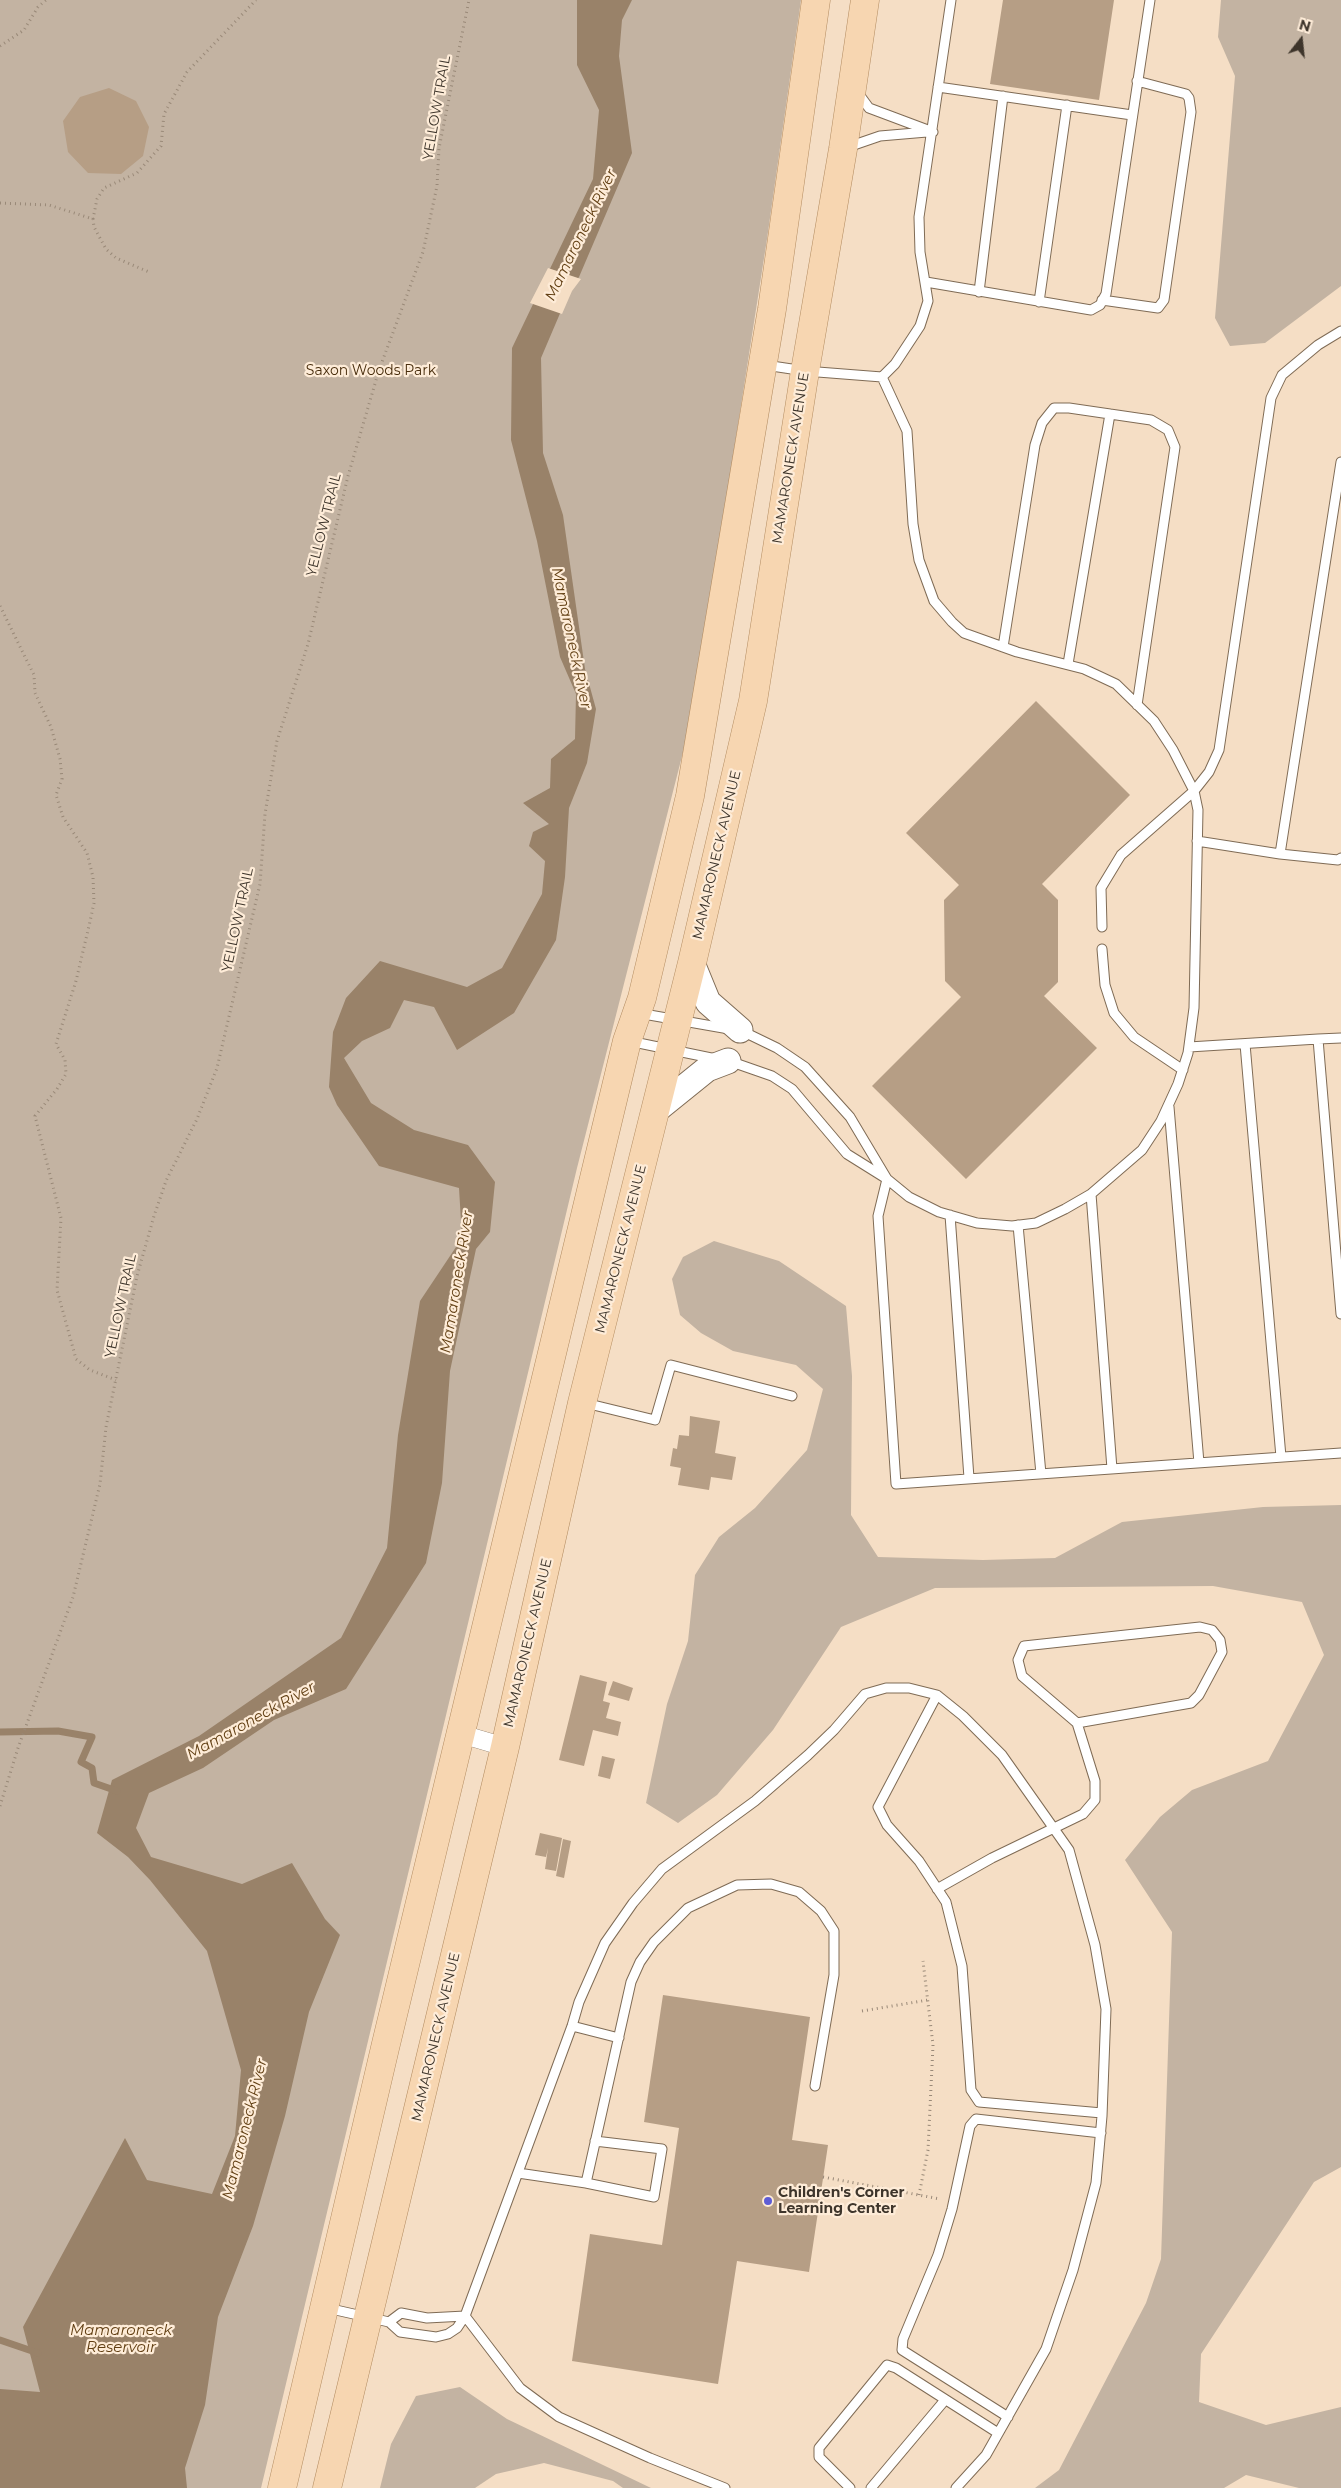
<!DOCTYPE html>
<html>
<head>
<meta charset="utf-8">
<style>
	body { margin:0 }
	#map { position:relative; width:1341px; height:2488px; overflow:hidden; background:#f5dec5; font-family:Montserrat,sans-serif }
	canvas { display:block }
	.north { position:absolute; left:1276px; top:15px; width:50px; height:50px; -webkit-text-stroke:4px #feecd8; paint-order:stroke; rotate:16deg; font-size:14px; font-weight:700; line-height:20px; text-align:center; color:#3e352b }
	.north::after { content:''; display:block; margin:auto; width:18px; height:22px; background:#3e352b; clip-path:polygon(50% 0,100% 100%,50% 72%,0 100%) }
</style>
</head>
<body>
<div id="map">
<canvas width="1341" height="2488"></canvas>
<div class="north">N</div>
</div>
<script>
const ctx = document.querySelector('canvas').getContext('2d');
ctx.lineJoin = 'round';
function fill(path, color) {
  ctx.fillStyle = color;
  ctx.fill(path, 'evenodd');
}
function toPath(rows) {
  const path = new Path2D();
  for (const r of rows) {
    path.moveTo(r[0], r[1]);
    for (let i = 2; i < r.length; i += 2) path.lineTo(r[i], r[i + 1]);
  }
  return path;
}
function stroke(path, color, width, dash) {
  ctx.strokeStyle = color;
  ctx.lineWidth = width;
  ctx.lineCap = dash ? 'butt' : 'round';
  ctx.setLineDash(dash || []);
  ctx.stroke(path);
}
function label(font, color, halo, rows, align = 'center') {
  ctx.font = font + ' Montserrat,sans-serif';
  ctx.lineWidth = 4.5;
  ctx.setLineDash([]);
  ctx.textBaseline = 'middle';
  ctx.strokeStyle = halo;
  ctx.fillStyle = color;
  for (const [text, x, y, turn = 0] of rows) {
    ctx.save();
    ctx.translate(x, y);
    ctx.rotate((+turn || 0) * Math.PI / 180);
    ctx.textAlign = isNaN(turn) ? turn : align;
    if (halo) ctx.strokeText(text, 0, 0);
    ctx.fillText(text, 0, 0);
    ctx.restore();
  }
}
const green = toPath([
	[0,0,801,0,767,239,693,713,577,1168,261,2488,0,2488],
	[1221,0,1341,0,1341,286,1265,343,1230,346,1215,318,1235,76,1218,37],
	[714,1241,779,1261,846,1306,852,1376,851,1515,878,1557,983,1560,1055,1558,1122,1522,1263,1507,1341,1505,1341,2167,1314,2182,1201,2354,1199,2402,1266,2425,1341,2407,1341,2488,1299,2488,1246,2475,1224,2488,1035,2488,1059,2470,1146,2303,1161,2259,1172,1932,1125,1860,1160,1817,1192,1790,1268,1761,1324,1655,1302,1602,1213,1586,935,1588,841,1627,773,1730,717,1795,678,1823,646,1803,667,1704,688,1641,695,1575,719,1537,755,1508,807,1450,823,1389,796,1365,733,1351,701,1333,680,1315,672,1279,683,1257],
	[460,2387,507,2419,651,2488,623,2488,613,2481,544,2463,496,2474,475,2488,380,2488,391,2444,416,2396]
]);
const water = toPath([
	[577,0,632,0,622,20,619,56,632,153,579,277,570,290,541,358,543,453,563,515,585,669,596,709,587,763,569,808,565,877,556,940,514,1013,457,1050,434,1007,404,1000,390,1028,362,1041,344,1058,371,1103,414,1130,468,1145,495,1182,490,1232,476,1249,450,1371,442,1483,426,1563,346,1689,274,1720,203,1768,149,1793,136,1828,151,1857,242,1884,292,1863,325,1919,340,1935,309,2012,285,2116,253,2226,218,2317,205,2405,185,2468,187,2488,0,2488,0,2389,40,2392,23,2327,125,2138,147,2180,212,2194,235,2136,241,2070,207,1951,150,1880,128,1857,97,1833,112,1780,199,1736,341,1638,387,1548,398,1435,420,1301,462,1238,459,1188,379,1166,337,1105,329,1087,333,1032,346,998,380,961,467,987,502,968,542,894,545,861,529,846,533,832,549,824,523,803,550,788,551,759,575,739,576,694,560,657,537,541,511,440,512,348,593,179,599,110,577,65]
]);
const pier = toPath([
	[548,268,581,279,572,291,562,314,530,303]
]);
const stream = toPath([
	[0,1732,58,1731,92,1737,81,1762,92,1768,94,1783,117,1791],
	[0,2340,38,2353]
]);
const building = toPath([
	[1003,0,1114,0,1099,100,990,84],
	[109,88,136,101,149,127,143,156,121,174,88,173,68,152,63,121,80,97],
	[1036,701,1130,795,1042,884,1058,900,1058,982,1044,996,1097,1048,966,1179,872,1086,961,997,945,981,944,900,959,885,906,833],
	[690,1416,720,1421,715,1453,736,1457,732,1480,711,1477,709,1490,678,1485,681,1468,670,1466,673,1448,677,1449,679,1435,689,1436],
	[580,1675,607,1682,603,1701,610,1703,606,1718,621,1722,618,1736,593,1730,584,1766,559,1760],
	[613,1681,633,1688,629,1701,608,1695],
	[602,1756,615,1759,610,1779,598,1776],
	[540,1833,562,1838,556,1871,545,1869,548,1848,546,1857,535,1855],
	[563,1839,571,1841,564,1878,556,1876],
	[663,1995,810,2017,792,2140,828,2145,809,2272,737,2261,718,2384,572,2361,590,2234,662,2245,679,2128,644,2122]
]);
const path = toPath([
	[0,46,24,30,38,7,46,0],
	[0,203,49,205,93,219,94,227,106,249,116,258,149,272],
	[93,219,97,199,104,188,137,173,161,146,164,114,187,72,256,0],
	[0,606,34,675,35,693,51,727,60,759,62,779,56,795,63,817,87,853,93,877,94,903,89,926,76,981,56,1044,65,1060,66,1074,57,1089,35,1116,61,1218,57,1290,76,1359,90,1370,116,1380],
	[0,1806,18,1748,73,1597,100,1484,106,1427,137,1276,154,1216,166,1181,197,1119,217,1068,260,884,265,814,277,741,308,644,348,476,379,370,423,252,437,186,439,148,469,0],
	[862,2011,928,2000],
	[823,2177,940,2199],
	[919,2195,928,2150,933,2045,923,1961]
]);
const lane = toPath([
	[938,87,1132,115],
	[858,93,869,108,933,132],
	[848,147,880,136,927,132],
	[926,282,1091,310,1100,305,1106,294,1150,0],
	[979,292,1003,96],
	[1102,300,1158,308,1164,300,1191,112,1189,98,1186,94,1137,81],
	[1039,302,1067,105],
	[765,365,805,371,882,377,895,364,920,326,928,301,920,252,919,217,951,0],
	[1003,647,1035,445,1042,423,1054,408,1069,408,1151,420,1168,430,1175,447,1137,705],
	[1068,664,1110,414],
	[1197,841,1280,854,1338,860,1341,858],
	[1280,854,1341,462],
	[1102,927,1101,888,1121,855,1194,791,1209,772,1219,750,1271,398,1282,375,1318,345,1341,331],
	[1102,949,1105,985,1114,1013,1134,1037,1183,1070],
	[638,1013,729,1029],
	[742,1031,777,1048,805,1067,850,1117,887,1179,878,1216,896,1484,1341,1453],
	[1318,1039,1341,1038],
	[629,1041,716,1059],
	[1245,1044,1281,1457],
	[1189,1047,1318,1039,1341,1314],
	[729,1061,772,1076,792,1089,847,1154,887,1179,909,1197,939,1212,977,1223,1012,1226,1036,1223,1065,1209,1091,1194,1142,1150,1161,1121,1178,1084,1188,1053,1194,1008,1198,810,1194,791,1173,750,1154,721,1116,684,1084,669,1017,652,964,633,952,622,934,601,919,560,913,524,907,431,882,377],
	[1169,1107,1199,1463],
	[1091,1194,1112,1469],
	[950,1215,969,1478],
	[1018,1225,1041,1474],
	[585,1403,655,1420,671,1365,792,1396],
	[937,1695,878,1807,887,1825,919,1861,946,1902,962,1966,971,2090,979,2102,1102,2113],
	[937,1889,992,1858,1083,1814,1095,1800,1095,1781,1077,1723,1022,1676,1018,1660,1024,1646,1200,1627,1212,1630,1220,1640,1222,1652,1199,1695,1191,1703,1077,1723],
	[572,2026,619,2038],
	[518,2173,586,2183,631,1982,640,1962,654,1942,688,1908,737,1885,771,1884,799,1892,821,1911,834,1931,834,1975,815,2086],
	[586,2183,654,2197,662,2149,595,2141],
	[327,2308,389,2322,400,2332,436,2337,448,2334,457,2328,465,2316,572,2026,579,2002,605,1943,633,1903,662,1869,755,1801,808,1755,834,1730,865,1694,886,1688,909,1688,937,1695,963,1716,1002,1755,1069,1850,1095,1945,1106,2009,1102,2116,1096,2183,1073,2270,1046,2349,986,2455,956,2488],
	[465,2316,520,2388,559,2417,650,2458,725,2488],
	[389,2322,401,2313,427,2318,465,2316],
	[1008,2417,902,2350,903,2339,938,2255,952,2209,970,2126,976,2119,1101,2133],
	[850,2488,819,2457,819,2448,887,2365,896,2368,998,2433],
	[871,2488,945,2400]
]);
const street = toPath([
	[461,1734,505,1747]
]);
const secondary = toPath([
	[692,963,708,1002,740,1030],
	[655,1111,707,1069,728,1061]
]);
const primary = toPath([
	[282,2488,385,2048,627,1041,642,998,690,796,772,309,816,0],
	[327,2488,505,1747,582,1403,692,963,753,701,805,371,843,149,865,0]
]);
const markers = [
	[768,2201,5,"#5e5dd5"]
];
const streetNames = [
	["YELLOW TRAIL",437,108,-80],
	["MAMARONECK AVENUE",791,458,-81],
	["YELLOW TRAIL",324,525,-76],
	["MAMARONECK AVENUE",717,855,-77],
	["YELLOW TRAIL",238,920,-78],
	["MAMARONECK AVENUE",621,1249,-76],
	["YELLOW TRAIL",121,1306,-78],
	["MAMARONECK AVENUE",528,1643,-77],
	["MAMARONECK AVENUE",436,2037,-77]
];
const parkNames = [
	["Saxon Woods Park",371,371]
];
const poiNames = [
	["Children's Corner",778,2193],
	["Learning Center",778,2209]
];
const waterNames = [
	["Mamaroneck River",581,235,-64],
	["Mamaroneck River",571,638,78],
	["Mamaroneck River",457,1282,-81],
	["Mamaroneck River",251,1721,-29],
	["Mamaroneck River",245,2129,-76],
	["Mamaroneck",121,2331],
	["Reservoir",121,2348]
];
fill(green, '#c3b3a2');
fill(water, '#998269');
fill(pier, '#f5dec5');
stroke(stream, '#998269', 7);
fill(building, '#b69e85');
stroke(lane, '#7f6b55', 11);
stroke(street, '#7f6b55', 19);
stroke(secondary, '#7f6b55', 27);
stroke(primary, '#b28b60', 29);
stroke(path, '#998978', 3, [1, 4]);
stroke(lane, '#fff', 9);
stroke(street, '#fff', 18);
stroke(secondary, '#fff', 25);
stroke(primary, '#f7d6b1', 28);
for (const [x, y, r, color] of markers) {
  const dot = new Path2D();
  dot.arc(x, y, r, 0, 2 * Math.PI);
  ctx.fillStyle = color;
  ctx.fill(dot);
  stroke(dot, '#feecd8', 2);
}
label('14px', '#3e352b', '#feecd8', streetNames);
label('14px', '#492e0d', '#feecd8', parkNames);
label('bold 14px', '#3e352b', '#feecd8', poiNames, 'left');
label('italic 15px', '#623f13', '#feecd8', waterNames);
</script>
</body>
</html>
